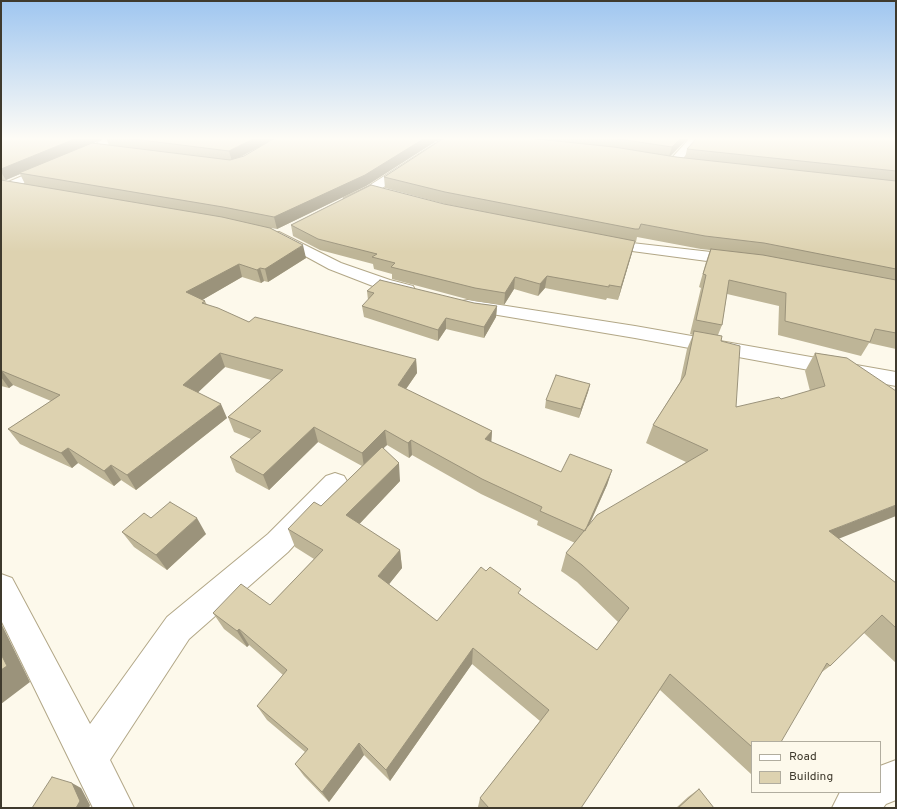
<!DOCTYPE html>
<html>
<head>
<meta charset="utf-8">
<style>
	body { margin:0 }
	#map { position:relative; width:897px; height:809px; overflow:hidden; background:#fdf9eb; font-family:Overpass,sans-serif }
	canvas { display:block }
	.frame { position:absolute; inset:0; border:2px solid #3f3a2d; pointer-events:none }
	.legend { position:absolute; left:751px; top:741px; width:130px; height:52px; box-sizing:border-box; background:#fdf9eb; border:1px solid #b1ad9f; margin:0; padding:5px 7px; list-style:none; font-size:12px; color:#3f3a2d }
	.legend li { display:flex; align-items:center; gap:8px; height:20px }
	.legend b { width:20px; border:1px solid #b1ad9f }
</style>
</head>
<body>
<div id="map">
<canvas width="897" height="809"></canvas>
<div class="frame"></div>
<ul class="legend">
<li><b style="height:5px;background:#fff"></b>Road</li>
<li><b style="height:11px;background:#ddd2b0"></b>Building</li>
</ul>
</div>
<script>
const ctx = document.querySelector('canvas').getContext('2d');
ctx.lineJoin = 'round';
function toPath(rows) {
  const path = new Path2D();
  for (const r of rows) {
    path.moveTo(r[0], r[1]);
    for (let i = 2; i < r.length; i += 2) path.lineTo(r[i], r[i + 1]);
  }
  return path;
}
function stroke(path, color, width, dash) {
  ctx.strokeStyle = color;
  ctx.lineWidth = width;
  ctx.lineCap = dash ? 'butt' : 'round';
  ctx.setLineDash(dash || []);
  ctx.stroke(path);
}
function fill(path, color) {
  ctx.fillStyle = color;
  ctx.fill(path, 'evenodd');
}
const minor = toPath([
	[105,138,118,138,99,151,1,193,1,185,91,147,105,138],
	[444,138,456,138,375,193,354,204,344,204,343,201,344,198,367,187,444,138],
	[690,138,701,138,677,165,669,165,667,163,669,161,690,138],
	[279,232,341,263,390,280,413,286,415,290,413,294,407,295,378,288,329,269,274,239,272,236,274,233,279,232],
	[605,237,632,243,737,255,742,257,745,260,742,263,737,265,632,251,600,244,598,241,600,238,605,237],
	[468,300,635,326,896,372,896,386,635,338,462,309,459,305,462,301,468,300],
	[335,473,344,476,348,483,344,490,288,552,189,639,110,760,134,808,93,808,1,620,1,574,12,578,90,724,167,617,268,534,326,476,335,473],
	[896,760,896,800,886,804,883,808,832,808,840,792,880,792,880,766,896,760]
]);
const wall = toPath([
	[1,138,105,138,93,143,109,145,106,138,441,138,366,186,277,229,271,228,306,258,268,282,264,281,261,283,242,277,202,300,205,301,207,305,249,322,416,359,417,373,406,389,492,431,491,442,561,472,612,470,607,485,589,526,686,462,646,443,653,425,680,382,687,349,693,335,690,334,701,288,699,287,706,262,710,250,701,249,637,237,636,242,635,242,618,300,607,298,606,300,545,288,538,296,514,289,504,305,474,301,392,279,392,274,374,269,373,264,320,250,293,236,291,225,444,204,506,216,445,204,385,188,384,177,444,138,688,138,671,156,685,158,687,149,896,138,896,349,869,343,861,356,778,335,779,306,727,294,722,325,718,335,721,341,736,407,781,399,810,391,805,371,815,353,847,358,839,539,896,583,896,663,864,633,830,666,822,672,752,742,752,773,751,774,660,690,581,808,479,808,478,807,480,798,540,721,472,664,390,781,364,755,329,802,304,776,295,764,305,752,267,720,257,706,283,675,249,645,247,647,224,629,213,613,270,605,314,559,295,547,288,529,321,506,362,466,318,442,269,490,236,472,230,457,251,439,234,432,228,417,271,380,225,367,198,392,227,418,136,490,121,480,114,486,78,463,72,468,20,444,8,429,51,401,13,385,9,388,1,386,1,180,25,184,20,174,6,180,1,180],
	[263,145,244,156,241,157,248,153],
	[387,445,409,458,412,455,481,494,538,521,537,525,575,543,566,553,561,571,577,582,618,622,597,650,520,595,486,571,437,621,389,584,402,568,400,550,359,524,400,481,383,448],
	[367,291,474,303,497,306,496,317,484,338,446,329,438,341,364,317,362,306,368,300],
	[590,384,588,392,579,418,545,408,546,400],
	[151,518,206,534,167,570,134,547,122,532],
	[699,789,714,808,676,808,688,797]
]);
const shadedWall = toPath([
	[77,138,105,138,22,174,19,173,20,174,6,180,1,172,1,169],
	[255,138,276,138,232,161,229,151],
	[425,138,441,138,366,186,277,229,274,217],
	[681,138,688,138,669,157,672,147],
	[635,241,632,253,618,300,621,287],
	[303,245,306,258,268,282,265,269],
	[239,264,242,277,192,306,186,292],
	[260,268,264,281,261,283,257,270],
	[547,276,545,288,538,296,540,284],
	[515,277,514,289,504,305,505,293],
	[497,306,496,317,484,338,484,327],
	[446,318,446,329,438,341,438,330],
	[220,353,225,367,190,400,183,385],
	[416,359,417,373,399,399,398,385],
	[2,371,13,385,9,388,1,377,1,372],
	[590,384,588,392,579,418,581,409],
	[221,404,227,418,136,490,127,475],
	[314,427,318,442,269,490,263,475],
	[385,430,387,445,364,467,362,453],
	[492,431,491,446,485,439],
	[411,440,412,455,409,458,408,443],
	[68,448,78,463,72,468,61,453],
	[399,463,400,481,350,534,346,515],
	[111,465,121,480,114,486,104,471],
	[612,470,607,485,580,545,585,531],
	[896,505,896,516,813,549,829,531],
	[197,518,206,534,167,570,156,555],
	[400,550,402,568,382,593,378,576],
	[1,623,30,682,1,704],
	[239,629,249,645,247,647,237,631],
	[473,648,472,664,390,781,386,770],
	[359,743,364,755,329,802,322,792],
	[72,783,81,788,90,805,89,808,76,808]
]);
const building = toPath([
	[1,138,77,138,1,169,1,138],
	[125,138,255,138,229,151,125,138],
	[275,138,425,138,365,175,274,217,223,207,19,173,92,143,230,160,244,156,275,138],
	[444,138,528,138,614,147,676,157,896,181,896,269,764,243,705,236,641,224,639,229,635,229,445,192,384,177,444,138],
	[612,138,681,138,672,147,612,138],
	[697,138,896,138,896,171,687,149,697,138],
	[1,180,222,217,270,228,303,245,265,269,260,268,257,270,239,264,186,292,205,301,202,303,218,308,249,322,255,317,416,359,398,385,492,431,485,439,561,472,570,454,612,470,585,531,540,511,542,507,482,479,411,440,408,443,385,430,362,453,314,427,263,475,230,457,261,431,228,417,283,370,220,353,183,385,221,404,127,475,111,465,104,471,68,448,61,453,8,429,60,395,2,371,1,372,1,180],
	[371,185,444,204,635,241,621,287,609,285,609,287,547,276,540,284,515,277,505,293,475,288,391,267,395,263,372,257,377,254,318,239,291,225,371,185],
	[711,249,763,255,896,280,896,333,875,329,870,342,785,321,786,293,729,280,722,325,696,320,706,275,703,274,711,249],
	[380,280,474,303,497,306,484,327,446,318,438,330,362,306,374,293,367,291,380,280],
	[694,331,722,336,721,341,740,346,736,407,779,397,781,399,825,386,815,353,847,358,896,391,896,505,829,531,896,583,896,628,882,615,830,666,827,663,781,742,752,742,752,747,670,674,581,808,489,808,480,798,549,710,473,648,386,770,359,743,322,792,295,764,308,749,257,706,287,670,239,629,237,631,213,613,241,584,270,605,323,550,288,529,314,502,321,506,382,447,399,463,346,515,400,550,378,576,437,621,481,567,486,571,490,567,521,589,518,593,597,650,629,608,582,565,566,553,597,515,708,450,653,425,685,375,694,331],
	[556,375,590,384,581,409,546,400,556,375],
	[170,502,197,518,156,555,122,532,144,513,151,518,170,502],
	[1,654,7,666,1,670,1,654],
	[52,777,72,783,80,801,76,808,32,808,52,777],
	[699,789,714,808,678,808,699,789]
]);
stroke(minor, '#b2a787', 2);
fill(minor, '#fff');
fill(wall, '#beb597');
fill(shadedWall, '#9b937b');
fill(building, '#ddd2b0');
stroke(building, '#9b937b', 1);
const sky = ctx.createLinearGradient(0, 0, 0, 252);
sky.addColorStop(0, '#9fc6f0');
sky.addColorStop(0.55, '#fefcf6');
sky.addColorStop(1, '#fefcf600');
ctx.fillStyle = sky;
ctx.fillRect(0, 0, 897, 252);
</script>
</body>
</html>
